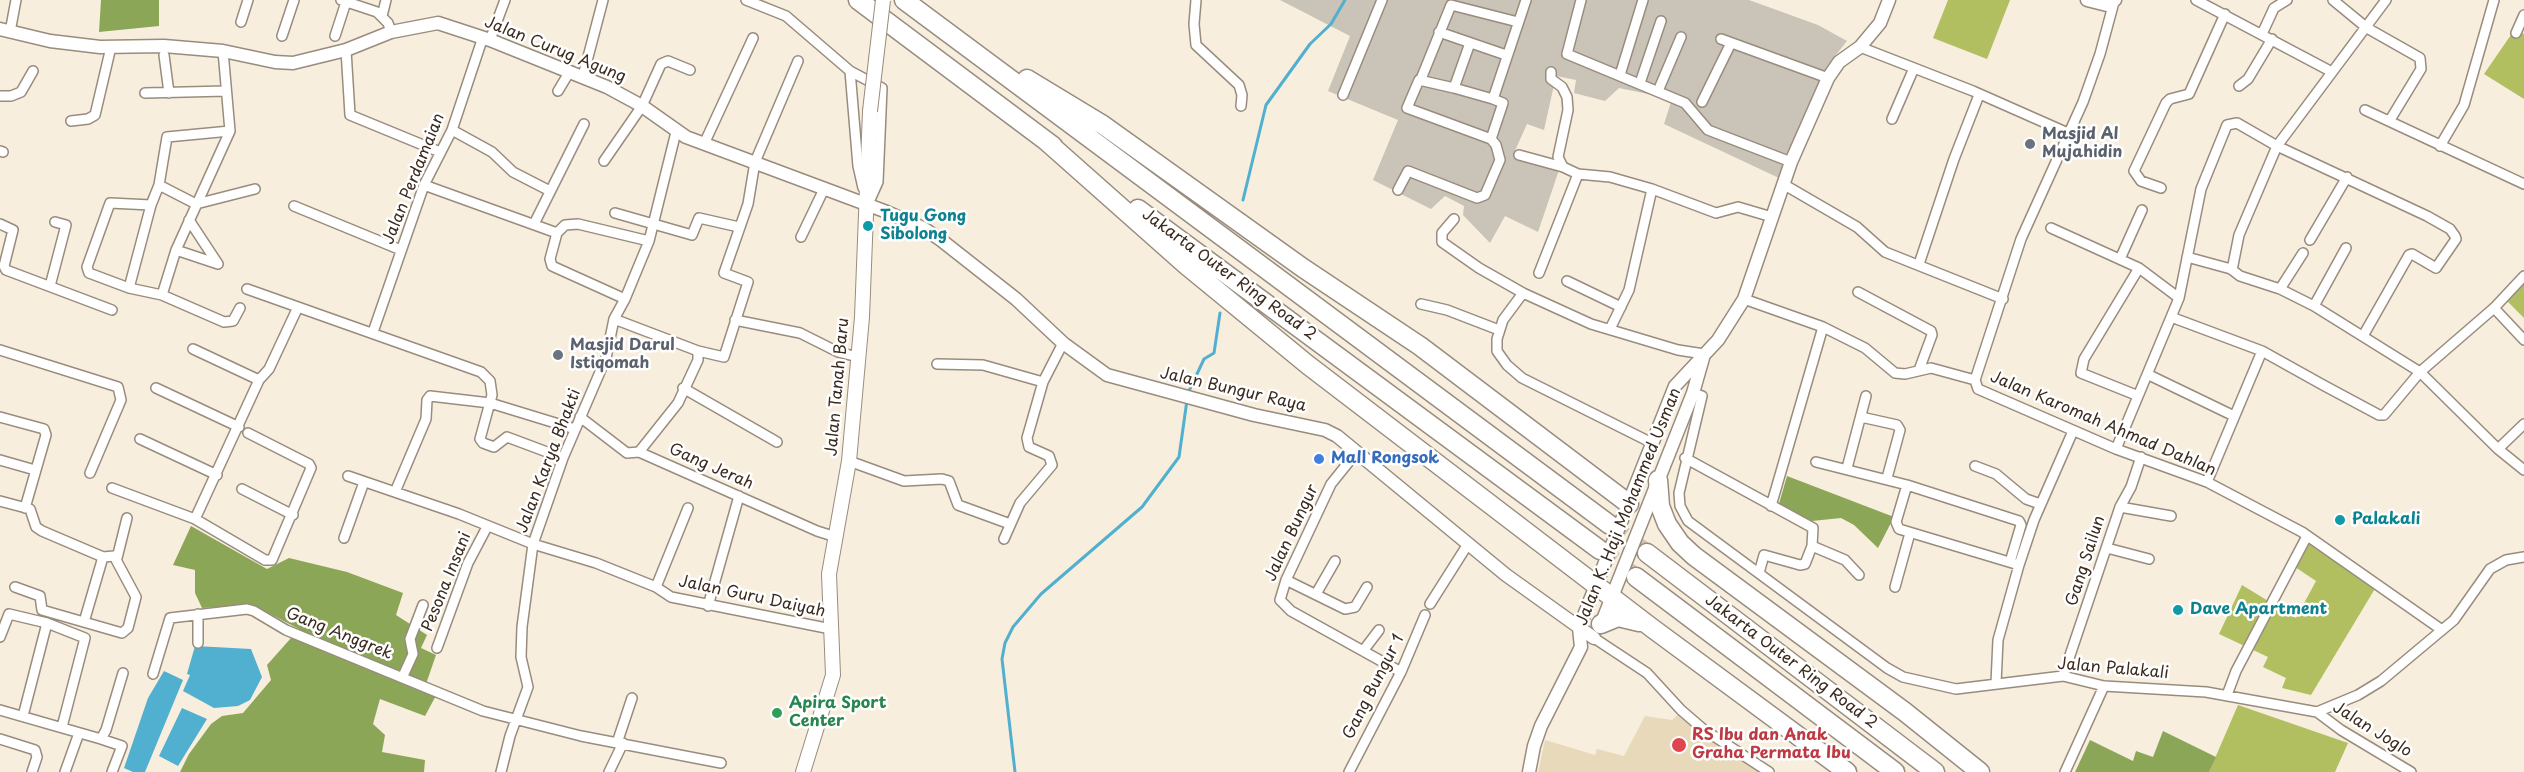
<!DOCTYPE html>
<html>
<head>
<meta charset="utf-8">
<style>
	body { margin:0 }
	canvas { display:block; background:#f7eedd }
</style>
</head>
<body>
<canvas width="2524" height="772"></canvas>
<script>
const ctx = document.querySelector('canvas').getContext('2d');
ctx.lineJoin = 'round';
function fill(path, color) {
  ctx.fillStyle = color;
  ctx.fill(path, 'evenodd');
}
function toPath(rows) {
  const path = new Path2D();
  for (const r of rows) {
    path.moveTo(r[0], r[1]);
    for (let i = 2; i < r.length; i += 2) path.lineTo(r[i], r[i + 1]);
  }
  return path;
}
function stroke(path, color, width, dash) {
  ctx.strokeStyle = color;
  ctx.lineWidth = width;
  ctx.lineCap = dash ? 'butt' : 'round';
  ctx.setLineDash(dash || []);
  ctx.stroke(path);
}
function label(font, color, halo, rows, align = 'center') {
  ctx.font = font + ' "Playpen Sans",sans-serif';
  ctx.lineWidth = 5;
  ctx.setLineDash([]);
  ctx.textBaseline = 'middle';
  ctx.strokeStyle = halo;
  ctx.fillStyle = color;
  for (const [text, x, y, turn = 0] of rows) {
    ctx.save();
    ctx.translate(x, y);
    ctx.rotate((+turn || 0) * Math.PI / 180);
    ctx.textAlign = isNaN(turn) ? turn : align;
    if (halo) ctx.strokeText(text, 0, 0);
    ctx.fillText(text, 0, 0);
    ctx.restore();
  }
}
const built = toPath([
	[1680,713,1769,772,1538,772,1545,740,1595,755,1597,749,1624,756,1645,716,1672,720]
]);
const industrial = toPath([
	[1280,0,1749,0,1818,25,1847,41,1827,66,1779,178,1664,124,1672,99,1619,88,1605,101,1574,93,1576,80,1556,76,1544,130,1527,124,1514,153,1560,167,1538,232,1505,216,1490,243,1463,215,1464,206,1445,196,1431,209,1373,180,1398,120,1328,91,1350,36]
]);
const green = toPath([
	[1948,0,2010,0,1987,59,1933,38],
	[2515,29,2524,34,2524,99,2484,74],
	[2524,276,2524,318,2500,294],
	[2312,532,2379,582,2311,695,2282,688,2286,678,2263,667,2268,657,2219,634,2242,585,2296,618,2316,581,2292,565],
	[2238,705,2348,743,2335,772,2209,772]
]);
const forest = toPath([
	[101,0,159,0,159,26,99,32],
	[1787,476,1894,517,1878,548,1854,525,1841,518,1812,521,1778,507],
	[191,526,267,569,289,558,347,572,403,593,396,615,427,635,421,648,436,655,426,684,439,690,425,716,380,699,373,724,385,735,382,752,425,760,424,772,180,772,189,754,211,724,222,716,243,713,271,680,267,665,299,629,253,605,202,608,195,593,195,570,173,565],
	[2163,731,2216,757,2209,772,2075,772,2090,740,2133,761,2136,751,2153,757]
]);
const water = toPath([
	[195,646,251,649,262,677,250,700,238,706,214,708,183,691,190,675,187,674],
	[164,671,183,680,145,772,133,772,124,768,148,698],
	[182,708,207,719,178,766,159,756]
]);
const stream = toPath([
	[1243,200,1266,105,1310,44,1331,24,1345,0],
	[1188,393,1204,359,1214,353,1220,313],
	[1015,772,1002,659,1005,643,1013,627,1041,594,1142,507,1179,457,1187,400]
]);
const motorwayTunnel = toPath([
	[1610,525,1647,553],
	[1600,550,1636,577]
]);
const minor = toPath([
	[341,0,377,12,388,23,391,32],
	[746,0,786,16,850,71,882,88,878,182,869,202],
	[1196,0,1194,24,1196,45,1239,85,1242,95,1241,106],
	[1581,0,1567,54,1685,103,1708,130,1791,162],
	[2196,0,2332,72],
	[2333,0,2367,28,2420,58,2421,69,2390,120],
	[2114,2,2100,54,2083,102,2021,239,1975,380,1978,389,2116,449,2207,482,2302,532,2442,630],
	[382,16,386,0],
	[241,22,248,0],
	[10,32,16,0],
	[1439,32,1506,55],
	[2516,33,2524,15],
	[2262,34,2274,8,2287,0],
	[282,36,294,0],
	[335,36,346,2],
	[1721,39,1828,78],
	[490,40,505,0],
	[1470,43,1454,88,1419,80,1407,108,1491,139],
	[1860,47,1973,91,2068,133],
	[346,50,350,115,440,152],
	[164,55,169,93],
	[850,71,858,166,863,188],
	[1551,72,1551,79,1562,87,1567,97,1568,110,1558,157,1563,167,1578,174,1610,177,1652,189,1716,213,1738,207,1772,217],
	[1620,75,1643,0],
	[583,76,603,0],
	[1421,79,1451,5,1518,22],
	[1640,83,1661,21],
	[2239,86,2248,79,2272,39],
	[1454,88,1493,99],
	[558,91,570,71],
	[1658,91,1681,37],
	[145,93,226,91],
	[1343,95,1382,0],
	[0,96,11,96,21,92,33,71],
	[1702,102,1731,43],
	[2365,110,2524,184],
	[1892,119,1914,68],
	[71,121,88,119,95,115,111,47],
	[452,130,492,152,513,172,550,191],
	[704,144,753,38],
	[2440,146,2464,105,2494,0],
	[0,151,3,152],
	[1519,155,1563,167],
	[604,161,642,106,661,64,668,61,690,70],
	[1783,184,1857,227,1885,252,2003,299],
	[159,185,167,137,230,131],
	[424,185,557,233],
	[2161,188,2141,181,2134,171,2166,103,2170,99,2189,94,2225,14],
	[1398,190,1408,171,1477,198,1485,195,1500,160,1496,145,1491,139,1503,103,1493,99,1526,0],
	[151,205,110,203,87,267,89,273,129,288,162,295,224,322,233,321,240,308],
	[294,206,401,250],
	[615,213,692,235,699,218,739,227],
	[1454,219,1442,233,1442,242,1479,268,1523,293,1591,324,1678,350,1704,354],
	[189,220,218,264],
	[0,224,13,230,4,266,6,270,112,310],
	[534,224,584,124],
	[2051,228,2139,268,2179,298],
	[801,237,824,189],
	[2310,240,2347,177],
	[176,250,218,264],
	[2187,257,2231,269,2240,276,2280,289,2314,306,2420,372,2498,449,2524,470],
	[2120,259,2142,210],
	[1919,264,1954,159,1979,95],
	[2232,270,2239,235,2277,146,2386,0],
	[1539,273,1578,174],
	[1567,281,1621,307],
	[50,286,66,225,55,222],
	[129,288,151,205,159,185,196,204,255,189],
	[247,289,481,372,490,381,492,395,480,439,483,443,494,447,507,437,563,458],
	[2280,289,2303,253],
	[1858,292,1931,331,1932,335,1919,370],
	[1523,293,1503,320,1497,339,1497,351,1507,365,1522,378,1652,443],
	[162,295,176,250,230,131,223,51],
	[625,299,552,266,550,259,557,233,565,225,578,224,649,241],
	[1744,299,1823,327,1865,348,1895,373,1905,374,1931,368,1975,380],
	[1421,304,1447,310,1499,330],
	[2314,306,2346,248],
	[2494,308,2524,340],
	[2171,317,2262,351,2323,385,2379,415,2384,415,2420,372,2494,308,2524,276],
	[614,319,698,351,698,360,678,403,639,452],
	[735,320,800,333,838,352,858,357],
	[1611,327,1629,290,1652,189],
	[373,332,424,185,452,130,483,37],
	[193,349,259,380],
	[0,350,118,387,121,400,90,473],
	[698,351,724,357,748,282,724,273,748,204,755,162,798,61],
	[937,364,983,365,1043,382],
	[2149,375,2234,416],
	[156,388,239,427],
	[683,388,777,442],
	[1693,393,1702,396,1679,493,1680,506,1688,521,1887,668,1903,677,1956,689,2063,676,2104,686,2206,692,2317,712,2358,695,2381,681,2454,620,2490,569,2506,560,2524,557],
	[2136,395,2081,373,2084,359,2139,268],
	[0,417,44,429,46,435,25,508],
	[580,417,627,453,639,452,817,531,836,537],
	[1861,417,1897,425,1900,430,1887,478],
	[140,439,217,475],
	[2116,449,2179,298,2201,189,2227,125,2237,123,2277,146,2427,216,2450,229,2455,236,2456,239,2436,268,2412,254,2409,255,2363,336],
	[2498,449,2524,424],
	[1356,453,1331,484,1286,580,1280,600,1291,611,1401,672],
	[1685,458,1813,528,1812,546,1805,564,1800,565,1764,555,1759,573],
	[0,460,35,470],
	[849,461,904,481,942,479,949,481,958,505,1010,524],
	[1816,462,1907,485,1896,522,1899,529,2019,565],
	[1975,466,1996,474,2026,499,2040,504],
	[1847,468,1866,396],
	[348,476,459,514,533,544,596,563,656,587,671,597,831,629],
	[2207,482,2262,351],
	[1907,485,2019,521,2021,525,2010,562],
	[112,488,195,519,265,560,272,560,311,468,309,464,248,433],
	[242,489,293,515],
	[395,492,426,419,427,400,430,396,490,403,575,429],
	[0,501,30,509,36,527,42,531,103,557,114,556,136,597,128,628,122,633,42,610,40,596,15,587],
	[1771,506,1823,327],
	[2120,507,2171,516],
	[195,519,259,380,269,369,298,307],
	[344,538,364,482],
	[1004,539,1020,503,1052,465,1049,456,1029,447,1027,438,1043,382,1063,343],
	[1812,546,1845,560,1859,575],
	[2107,548,2149,559],
	[117,558,127,518],
	[1286,580,1345,609,1355,607,1367,587],
	[656,587,688,508],
	[1895,587,1910,533],
	[1316,594,1335,561],
	[1430,604,1468,544],
	[708,606,739,496],
	[198,614,198,643],
	[84,622,103,557],
	[0,637,9,614,47,623,85,638,62,727],
	[1594,638,1647,673,1681,710,1703,729,1769,772],
	[437,648,468,563,487,527],
	[1363,651,1379,630],
	[153,674,170,618,247,609,254,611,286,630,483,711,581,736,721,763],
	[403,676,413,654,410,639,423,605],
	[2063,676,2120,507,2131,487,2141,457],
	[1996,683,1998,640,2019,565,2034,520,2073,431],
	[2227,695,2236,671,2307,536],
	[0,710,101,739,106,730,123,673],
	[2317,712,2341,730,2411,772],
	[23,716,47,623],
	[0,739,35,750,37,757,32,772],
	[101,739,122,746,112,772],
	[617,743,632,698],
	[65,772,79,733],
	[501,772,510,736,528,687,521,657,522,627,533,544,563,458,606,358,614,319,625,299,649,241,676,132],
	[609,772,623,743],
	[1349,772,1401,672,1425,615],
	[2065,772,2104,686]
]);
const tertiary = toPath([
	[2087,0,2107,5,2115,0],
	[0,29,50,41,100,47,164,46,223,51,275,62,293,63,346,50,391,32,438,23,490,40,607,87,642,106,686,137,887,212,923,228,941,240,1016,299,1063,343,1107,375,1254,415,1325,430,1337,436,1506,575,1594,638],
	[1600,627,1693,393,1703,358],
	[1529,772,1534,746,1541,726,1581,647,1579,628,1675,386,1718,340,1744,299,1791,162,1828,78,1839,62,1860,47,1880,23,1889,0]
]);
const secondary = toPath([
	[803,772,833,675,829,574,849,461,862,317,870,111]
]);
const motorway = toPath([
	[858,0,1053,146],
	[904,0,1610,525],
	[1027,79,1103,125,1303,268,1420,346,1629,504],
	[1045,140,1186,265,1308,365,1652,628,1847,772],
	[1138,209,1600,550],
	[1658,480,1660,506,1667,524,1680,543,1694,556,1905,712,1980,772],
	[1647,553,1935,772],
	[1636,577,1895,772],
	[1601,624,1618,617,1639,622]
]);
const secondaryBridge = toPath([
	[870,111,883,0]
]);
const markers = [
	[2030,144,6,"#6b7280"],
	[868,226,6,"#0f9aa8"],
	[558,355,6,"#6b7280"],
	[1319,459,6,"#3f7fe0"],
	[2340,520,6,"#0f9aa8"],
	[2178,610,6,"#0f9aa8"],
	[777,713,6,"#2e9e5b"],
	[1679,745,8,"#e0444e"]
];
const streetNames = [
	["Jalan Curug Agung",555,50,22],
	["Jalan Perdamaian",414,179,-68],
	["Jakarta Outer Ring Road 2",1229,275,36],
	["Jalan Tanah Baru",838,387,-85],
	["Jalan Bungur Raya",1233,390,13],
	["Jalan Karomah Ahmad Dahlan",2103,424,23],
	["Jalan Karya Bhakti",549,461,-69],
	["Gang Jerah",711,467,24],
	["Jalan K. Haji Mohammed Usman",1629,507,-68],
	["Jalan Bungur",1292,533,-65],
	["Gang Sailun",2086,561,-72],
	["Pesona Insani",447,582,-68],
	["Jalan Guru Daiyah",752,597,12],
	["Gang Anggrek",339,634,22],
	["Jakarta Outer Ring Road 2",1791,662,37],
	["Jalan Palakali",2113,669,5],
	["Gang Bungur 1",1374,687,-63],
	["Jalan Joglo",2372,730,32]
];
const worshipNames = [
	["Masjid Al",2042,135],
	["Mujahidin",2042,153],
	["Masjid Darul",570,346],
	["Istiqomah",570,364]
];
const cultureNames = [
	["Tugu Gong",880,217],
	["Sibolong",880,235],
	["Palakali",2352,520],
	["Dave Apartment",2190,610]
];
const shopNames = [
	["Mall Rongsok",1331,459]
];
const leisureNames = [
	["Apira Sport",789,704],
	["Center",789,722]
];
const healthNames = [
	["RS Ibu dan Anak",1692,736],
	["Graha Permata Ibu",1692,754]
];
fill(built, '#e8d9ba');
fill(industrial, '#c9c3b8');
fill(green, '#b1bf61');
fill(forest, '#8ca657');
fill(water, '#51afcf');
stroke(stream, '#51afcf', 3);
stroke(motorwayTunnel, '#d1c7b7', 18, [18, 9]);
stroke(minor, '#998c7e', 12);
stroke(tertiary, '#998c7e', 15);
stroke(secondary, '#998c7e', 16);
stroke(motorway, '#998c7e', 21);
stroke(minor, '#fff', 9);
stroke(tertiary, '#fff', 12);
stroke(secondary, '#fff', 14);
stroke(motorway, '#fff', 18);
stroke(secondaryBridge, '#998c7e', 16, []);
stroke(secondaryBridge, '#fff', 14);
for (const [x, y, r, color] of markers) {
  const dot = new Path2D();
  dot.arc(x, y, r, 0, 2 * Math.PI);
  ctx.fillStyle = color;
  ctx.fill(dot);
  stroke(dot, '#fff', 2);
}
label('16px', '#3b2a1e', '#fff', streetNames);
label('bold 16px', '#5b616d', '#fff', worshipNames, 'left');
label('bold 16px', '#0d838f', '#fff', cultureNames, 'left');
label('bold 16px', '#366cbe', '#fff', shopNames, 'left');
label('bold 16px', '#27864d', '#fff', leisureNames, 'left');
label('bold 16px', '#be3a42', '#fff', healthNames, 'left');
</script>
</body>
</html>
